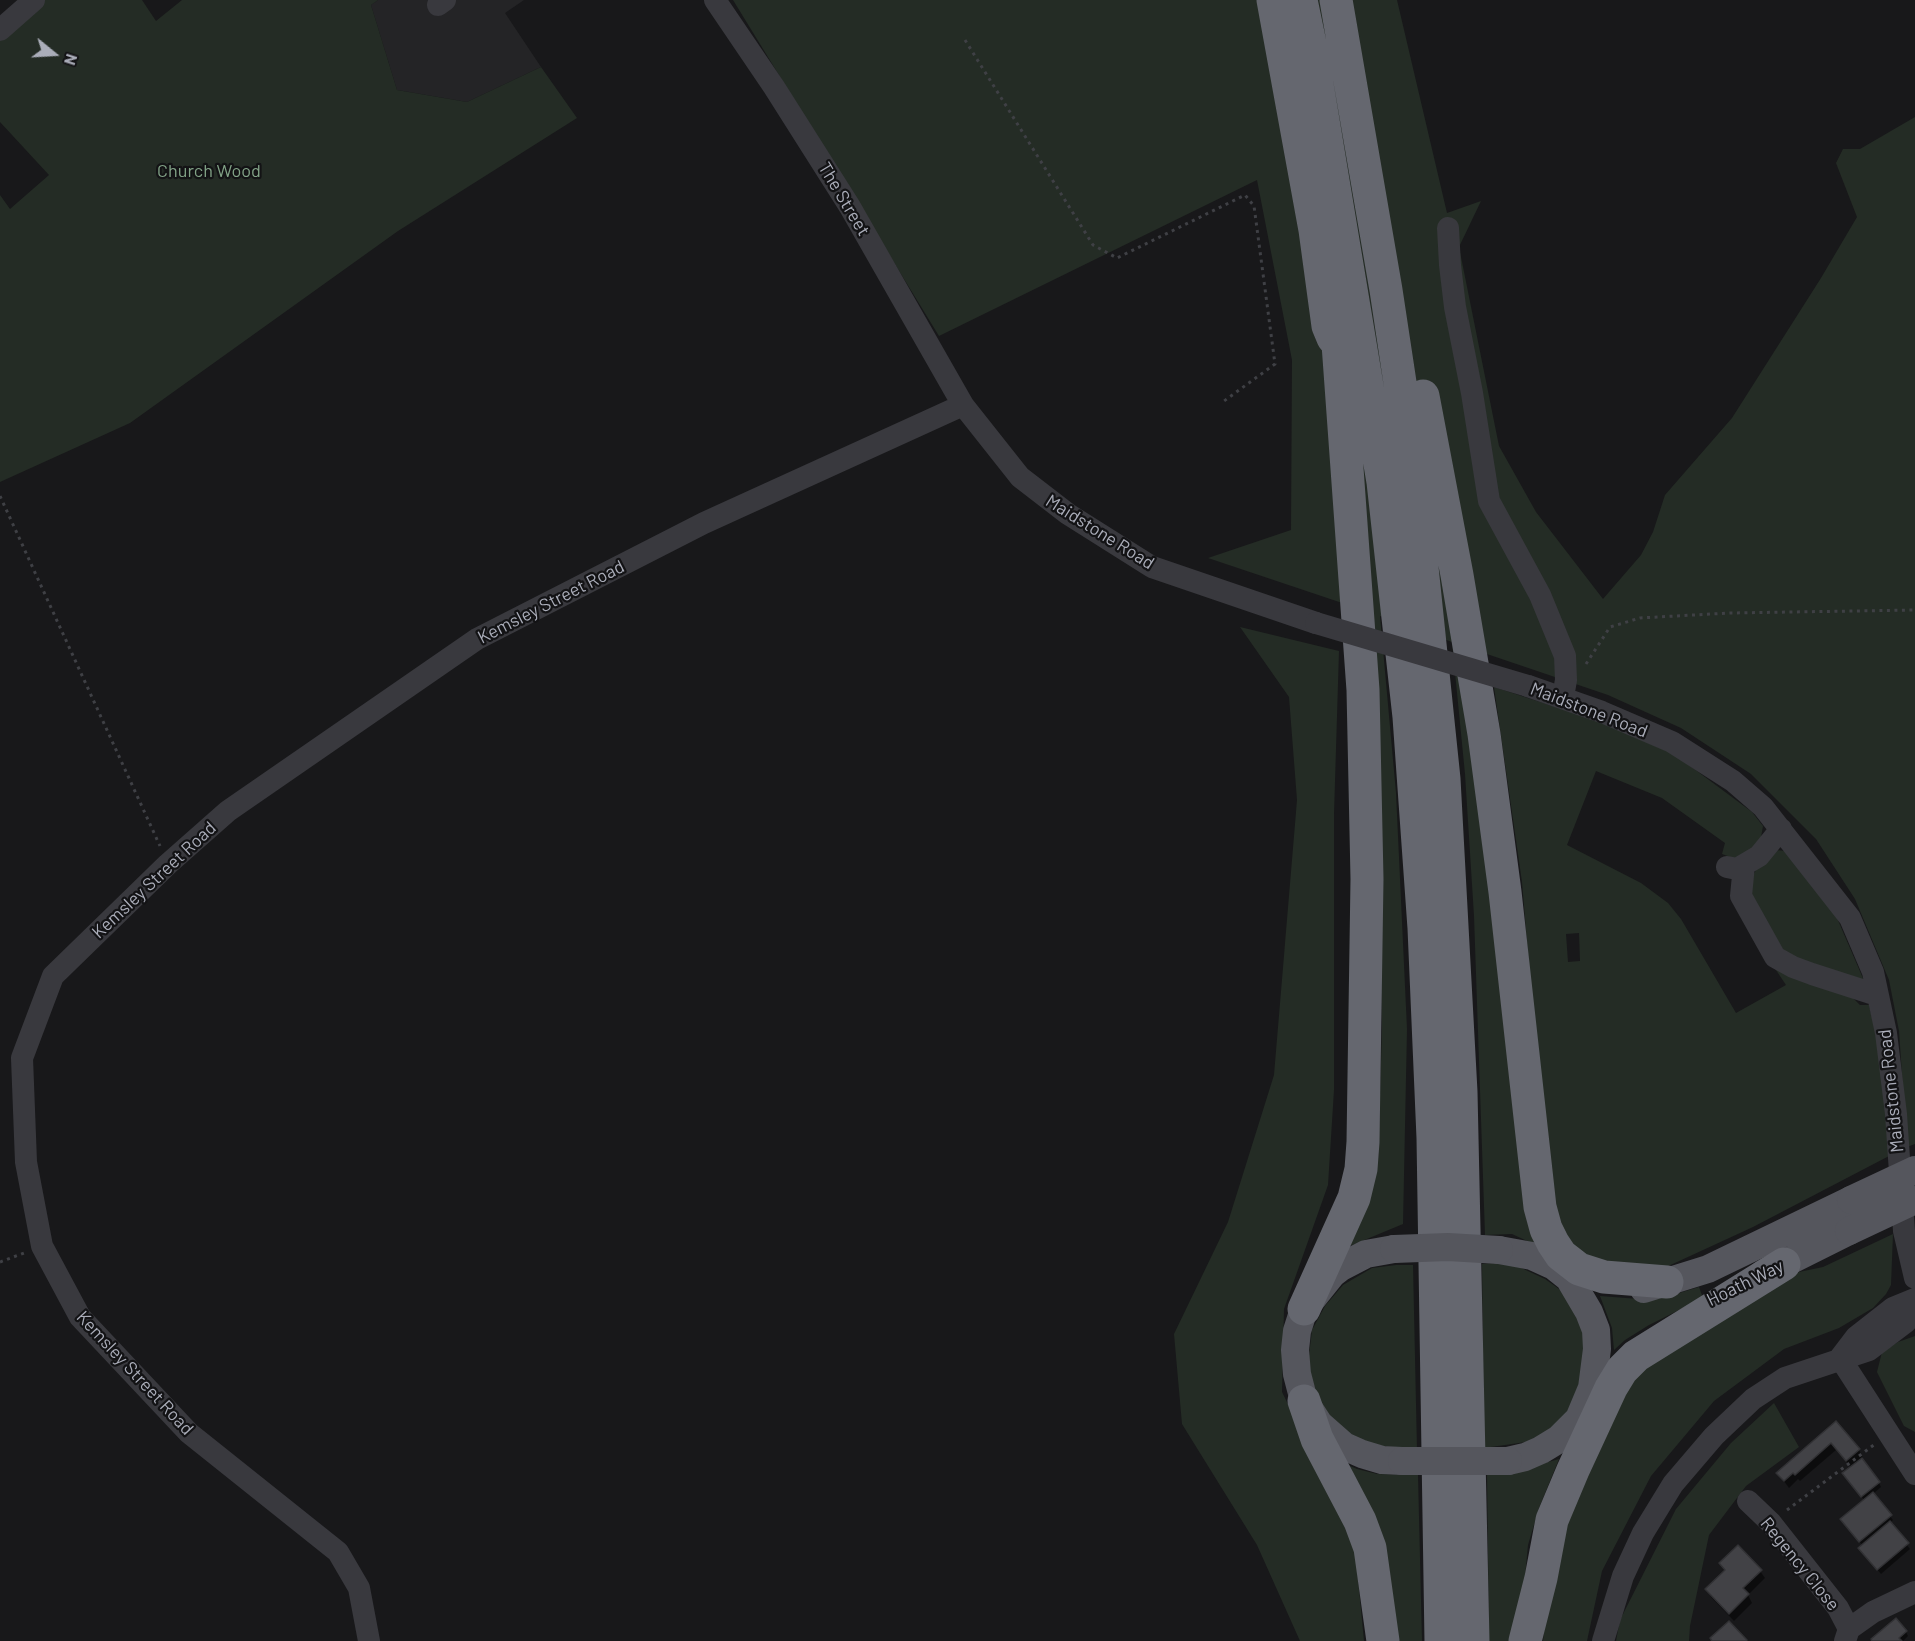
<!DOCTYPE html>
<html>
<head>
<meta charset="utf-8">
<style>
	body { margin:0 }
	#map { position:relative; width:1915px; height:1641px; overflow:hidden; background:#18181a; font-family:Barlow,sans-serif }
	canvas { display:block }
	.north { position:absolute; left:24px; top:24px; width:60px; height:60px; -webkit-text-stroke:4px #131315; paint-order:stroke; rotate:108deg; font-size:16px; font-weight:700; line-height:24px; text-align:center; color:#aaadb9 }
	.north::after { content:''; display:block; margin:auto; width:21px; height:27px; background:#aaadb9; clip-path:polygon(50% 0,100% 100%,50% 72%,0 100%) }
</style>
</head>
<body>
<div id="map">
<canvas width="1915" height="1641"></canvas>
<div class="north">N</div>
</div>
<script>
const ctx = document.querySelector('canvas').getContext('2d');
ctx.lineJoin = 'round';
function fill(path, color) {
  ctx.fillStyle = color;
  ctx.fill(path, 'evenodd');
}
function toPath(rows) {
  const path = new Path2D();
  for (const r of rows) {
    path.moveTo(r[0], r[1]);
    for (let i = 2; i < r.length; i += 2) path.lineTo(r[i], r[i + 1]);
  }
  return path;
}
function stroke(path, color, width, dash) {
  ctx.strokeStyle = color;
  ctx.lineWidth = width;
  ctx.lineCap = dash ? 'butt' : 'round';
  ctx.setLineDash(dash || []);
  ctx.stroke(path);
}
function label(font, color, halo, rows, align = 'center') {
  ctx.font = font + ' Barlow,sans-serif';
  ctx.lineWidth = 4.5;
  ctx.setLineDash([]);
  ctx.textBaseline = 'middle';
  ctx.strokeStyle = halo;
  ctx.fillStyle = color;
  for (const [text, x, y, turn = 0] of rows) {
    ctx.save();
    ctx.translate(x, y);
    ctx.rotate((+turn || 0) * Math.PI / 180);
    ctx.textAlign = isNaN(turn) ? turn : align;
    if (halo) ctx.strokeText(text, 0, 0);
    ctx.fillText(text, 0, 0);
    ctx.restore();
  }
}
const built = toPath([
	[378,0,524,0,505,13,541,67,467,102,397,90,371,5]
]);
const green = toPath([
	[45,0,142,0,156,21,182,0,378,0,371,5,397,90,467,102,541,67,577,118,398,231,130,423,0,482,0,195,10,209,49,175,0,122,0,40],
	[733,0,1397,0,1447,213,1481,201,1459,247,1499,446,1536,512,1603,599,1641,555,1653,532,1665,495,1732,418,1821,278,1857,217,1836,163,1843,149,1860,149,1915,117,1915,1144,1907,1147,1899,1031,1889,980,1855,899,1816,839,1751,774,1681,728,1608,695,1481,652,1527,1221,1538,1246,1512,1234,1485,1235,1474,916,1465,774,1452,642,1380,616,1396,793,1407,1029,1403,1224,1350,1246,1378,1160,1382,1029,1377,735,1372,613,1208,558,1291,530,1292,360,1257,180,939,336],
	[1240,627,1339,651,1334,814,1334,1090,1328,1185,1284,1309,1282,1392,1354,1537,1364,1641,1300,1641,1257,1545,1182,1424,1174,1334,1228,1222,1274,1075,1297,800,1289,697],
	[1494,687,1583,716,1666,748,1752,812,1763,826,1760,843,1736,859,1722,854,1725,843,1662,798,1596,771,1567,845,1641,883,1668,903,1681,919,1736,1013,1786,985,1774,967,1849,994,1860,1005,1869,1005,1884,1066,1889,1156,1753,1227,1664,1268,1580,1261,1550,1220,1522,882],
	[1579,933,1580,961,1568,962,1566,934],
	[1775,850,1787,851,1837,918,1865,983,1809,966,1783,950,1749,892,1753,875,1764,857],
	[1893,1234,1891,1285,1886,1294,1873,1308,1839,1328,1784,1349,1714,1401,1651,1476,1602,1571,1587,1641,1543,1641,1554,1546,1635,1365,1799,1272,1823,1267],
	[1496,1263,1515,1265,1545,1279,1562,1291,1575,1306,1589,1354,1577,1406,1556,1426,1533,1441,1484,1448,1482,1264],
	[1396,1265,1413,1265,1417,1450,1366,1444,1340,1429,1319,1404,1308,1364,1312,1330,1325,1306,1343,1285,1372,1268],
	[1699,1287,1703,1298,1649,1325,1625,1340,1614,1350,1612,1328,1600,1296,1639,1299,1666,1297],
	[1915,1336,1915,1432,1904,1426,1877,1372,1882,1352,1898,1342],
	[1774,1403,1799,1447,1746,1486,1709,1535,1690,1626,1689,1641,1616,1641,1620,1620,1676,1509,1731,1443],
	[1559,1459,1539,1508,1528,1545,1519,1641,1489,1641,1487,1473,1519,1470],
	[1339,1461,1357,1469,1377,1474,1418,1475,1422,1641,1392,1641]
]);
const shadow = toPath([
	[1836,1423,1859,1450,1863,1458,1861,1460,1879,1483,1881,1487,1873,1494,1890,1516,1893,1520,1890,1523,1910,1549,1881,1574,1863,1553,1863,1546,1845,1524,1865,1501,1847,1478,1852,1468,1836,1450,1800,1481,1798,1479,1789,1488,1778,1473],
	[1720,1564,1760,1571,1765,1578,1748,1595,1752,1603,1734,1621,1711,1597,1707,1589,1725,1572],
	[1906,1632,1908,1636,1903,1641,1873,1641]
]);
const building = toPath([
	[1836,1421,1860,1449,1846,1461,1831,1443,1795,1475,1793,1473,1784,1481,1776,1473,1836,1421],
	[1862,1458,1880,1482,1861,1497,1842,1473,1862,1458],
	[1873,1492,1892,1515,1859,1542,1840,1519,1873,1492],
	[1890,1521,1909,1543,1877,1570,1858,1548,1890,1521],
	[1738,1545,1762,1570,1743,1588,1749,1594,1729,1614,1705,1589,1725,1570,1719,1563,1738,1545],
	[1896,1618,1907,1631,1899,1638,1902,1641,1872,1641,1871,1639,1896,1618],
	[1729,1621,1747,1640,1746,1641,1712,1641,1710,1638,1729,1621]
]);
const path = toPath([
	[965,40,1093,245,1117,258,1245,195,1254,206,1275,364,1224,401],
	[0,496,160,846],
	[1586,664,1610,627,1640,618,1730,613,1915,610],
	[0,1262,24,1253],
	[1787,1510,1875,1444]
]);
const minor = toPath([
	[715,0,774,87,850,207,963,405,1020,477,1068,514,1152,567,1316,623],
	[438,5,445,0],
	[0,30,34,0],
	[1448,228,1450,265,1455,307,1472,393,1489,501,1540,595,1565,656,1566,680,1563,697],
	[1528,686,1602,712,1672,742,1733,781,1763,807,1850,918,1873,972,1886,1033,1896,1114,1904,1231,1915,1278],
	[1744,865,1741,896,1775,957,1793,967,1812,974,1877,995],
	[1727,867,1737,869,1759,856,1781,829],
	[1840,1358,1915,1474],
	[1840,1358,1856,1337,1893,1308,1915,1299],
	[1748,1501,1771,1523,1838,1608,1849,1629,1845,1641],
	[1849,1629,1873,1612,1915,1592],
	[369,1641,359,1588,338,1552,189,1433,80,1317,42,1246,26,1162,22,1058,53,976,168,864,228,811,477,639,704,523,963,405],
	[1603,1641,1623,1576,1643,1533,1673,1484,1714,1436,1753,1399,1785,1378,1869,1350,1906,1322,1915,1306]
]);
const major = toPath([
	[1394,1249,1366,1254,1341,1267,1332,1274,1304,1309,1297,1331,1295,1350,1297,1374,1304,1401,1319,1424,1344,1446,1362,1454,1382,1460,1402,1461],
	[1499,1250,1532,1256,1554,1266,1569,1278,1589,1312,1596,1330,1597,1349,1592,1388,1579,1419,1559,1439,1541,1450,1525,1457,1508,1461],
	[1763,1274,1849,1231],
	[1644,1289,1708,1269,1851,1200]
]);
const highway = toPath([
	[1273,0,1315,230,1328,326,1333,338],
	[1301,0,1311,48,1383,482,1409,717,1424,928,1433,1138,1441,1641],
	[1336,0,1386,290,1409,442,1444,779,1461,1092,1473,1641],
	[1423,396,1457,575,1484,734,1505,892,1540,1207,1546,1229,1553,1243,1561,1255,1579,1269,1604,1277,1667,1282],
	[1304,1309,1354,1198,1361,1169,1363,1142,1367,879,1363,690,1336,316],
	[1304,1401,1317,1439,1360,1521,1370,1548,1383,1641],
	[1525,1641,1541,1578,1552,1520,1573,1470,1611,1388,1622,1370,1636,1356,1784,1264]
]);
const minorBridge = toPath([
	[1316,623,1528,686]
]);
const majorBridge = toPath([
	[1851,1200,1915,1170],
	[1849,1231,1915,1200],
	[1394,1249,1448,1247,1499,1250],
	[1402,1461,1508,1461]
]);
const parkNames = [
	["Church Wood",209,171]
];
const streetNames = [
	["The Street",844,199,59],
	["Maidstone Road",1100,532,32],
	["Kemsley Street Road",551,602,-27],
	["Maidstone Road",1589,710,21],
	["Kemsley Street Road",154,880,-43],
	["Maidstone Road",1891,1091,-96],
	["Hoath Way",1745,1283,-26],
	["Kemsley Street Road",135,1373,47],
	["Regency Close",1800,1564,51]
];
fill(built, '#242426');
fill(green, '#242c25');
fill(shadow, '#0007');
fill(building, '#424246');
stroke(building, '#323235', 1.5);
stroke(path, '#3f4045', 3, [3, 4.5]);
stroke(minor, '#39393e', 22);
stroke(major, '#55565d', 28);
stroke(highway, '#65676f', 33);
stroke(minorBridge, '#39393e', 22);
stroke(majorBridge, '#55565d', 28);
label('18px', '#82a387', '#131315', parkNames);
label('18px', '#aaadb9', '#131315', streetNames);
</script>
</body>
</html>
